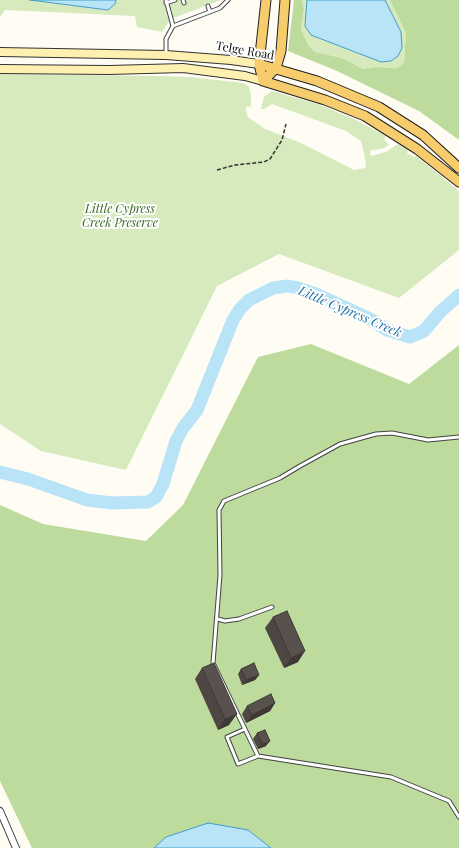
<!DOCTYPE html>
<html>
<head>
<meta charset="utf-8">
<style>
	body { margin:0 }
	canvas { display:block; background:#fffcf4 }
</style>
</head>
<body>
<canvas width="459" height="848"></canvas>
<script>
const ctx = document.querySelector('canvas').getContext('2d');
ctx.lineJoin = 'round';
function fill(path, color) {
  ctx.fillStyle = color;
  ctx.fill(path, 'evenodd');
}
function toPath(rows) {
  const path = new Path2D();
  for (const r of rows) {
    path.moveTo(r[0], r[1]);
    for (let i = 2; i < r.length; i += 2) path.lineTo(r[i], r[i + 1]);
  }
  return path;
}
function stroke(path, color, width, dash) {
  ctx.strokeStyle = color;
  ctx.lineWidth = width;
  ctx.lineCap = dash ? 'butt' : 'round';
  ctx.setLineDash(dash || []);
  ctx.stroke(path);
}
function label(font, color, halo, rows, align = 'center') {
  ctx.font = font + ' "Playfair Display",serif';
  ctx.lineWidth = 4;
  ctx.setLineDash([]);
  ctx.textBaseline = 'middle';
  ctx.strokeStyle = halo;
  ctx.fillStyle = color;
  for (const [text, x, y, turn = 0] of rows) {
    ctx.save();
    ctx.translate(x, y);
    ctx.rotate((+turn || 0) * Math.PI / 180);
    ctx.textAlign = isNaN(turn) ? turn : align;
    if (halo) ctx.strokeText(text, 0, 0);
    ctx.fillText(text, 0, 0);
    ctx.restore();
  }
}
const green = toPath([
	[0,0,221,0,171,19,162,32,137,27,135,16,5,10,0,17],
	[302,0,390,0,406,33,404,63,397,68,376,67,363,69,342,58,315,52,308,45,301,29,304,9],
	[0,74,160,76,190,77,243,83,249,87,251,94,251,107,247,106,246,110,248,117,265,129,301,143,354,170,365,168,366,163,361,141,346,131,272,104,264,109,261,109,264,97,272,91,318,104,356,120,386,136,384,139,389,145,384,148,370,151,371,156,386,152,398,144,408,150,407,153,414,157,416,156,459,191,459,250,399,298,279,254,217,286,126,470,41,451,0,424]
]);
const forest = toPath([
	[294,0,302,0,304,9,301,29,308,45,315,52,342,58,363,69,376,67,397,68,404,63,406,33,390,0,459,0,459,140,419,111,337,71,288,51],
	[311,344,409,384,459,345,459,848,32,848,0,781,0,505,43,524,146,541,183,505,258,357]
]);
const water = toPath([
	[30,0,116,0,115,4,108,10,30,0],
	[307,0,385,0,401,32,402,48,398,56,391,61,381,62,311,35,305,26,307,0],
	[208,823,248,830,271,848,154,848,166,837,208,823]
]);
const river = toPath([
	[0,472,28,479,87,500,112,503,148,502,156,497,163,484,176,441,183,428,197,410,233,320,240,309,249,300,273,288,288,286,298,288,316,294,372,320,387,330,410,337,424,331,440,312,459,295]
]);
const path = toPath([
	[217,170,235,165,264,162,270,159,282,140,286,124]
]);
const lane = toPath([
	[166,0,173,26],
	[183,0,184,3],
	[166,3,175,0],
	[208,6,210,12],
	[166,55,166,39,173,26,220,8,228,0],
	[218,619,225,621,239,619,272,607],
	[245,729,227,737,238,764,258,756,391,777,449,801,459,817],
	[258,756,213,663,220,575,219,510,224,501,280,478,300,466,340,444,376,434,392,433,428,440,459,437]
]);
const street = toPath([
	[0,811,16,848]
]);
const secondary = toPath([
	[0,52,166,55,231,60,259,64],
	[0,69,109,70,183,68,245,76,263,81]
]);
const primary = toPath([
	[259,64,317,81,379,107,423,135,459,168],
	[263,81,325,100,365,116,417,149,459,182],
	[263,81,276,68,281,51,285,0],
	[263,81,259,64,266,0]
]);
const wall = toPath([
	[273,617,298,662,284,668,265,628],
	[202,668,229,725,218,730,195,679],
	[241,669,259,675,255,680,242,685,238,674],
	[275,703,270,711,246,723,242,714,247,706],
	[257,733,266,746,258,749,253,739]
]);
const shadedWall = toPath([
	[305,651,298,662,284,668,291,658],
	[259,675,255,680,242,685,246,680],
	[275,703,270,711,246,723,252,715],
	[237,714,229,725,218,730,225,719],
	[270,741,266,746,258,749,262,744]
]);
const building = toPath([
	[287,611,305,651,291,658,273,617,287,611],
	[214,663,237,714,225,719,202,668,214,663],
	[254,663,259,675,246,680,241,669,254,663],
	[271,694,275,703,252,715,247,706,271,694],
	[265,730,270,741,262,744,257,733,265,730]
]);
const streetNames = [
	["Telge Road",245,51,10]
];
const parkNames = [
	["Little Cypress",120,209],
	["Creek Preserve",120,223]
];
const waterNames = [
	["Little Cypress Creek",350,312,23]
];
fill(green, '#d7eabd');
fill(forest, '#bcdb9c');
fill(water, '#b9e3f6');
stroke(water, '#409ecd', 1);
stroke(river, '#b9e3f6', 13);
stroke(lane, '#434343', 5);
stroke(street, '#434343', 8);
stroke(secondary, '#323232', 10);
stroke(primary, '#212121', 11);
stroke(path, '#323232', 1.5, [4, 2]);
stroke(lane, '#fff', 3);
stroke(street, '#fff', 6);
stroke(secondary, '#fef0b0', 8);
stroke(primary, '#f7cc6c', 9);
fill(wall, '#4d4642');
fill(shadedWall, '#3e3936');
fill(building, '#59514d');
stroke(building, '#3e3936', 1);
label('12px', '#101010', '#fff', streetNames);
label('italic 12px', '#346920', '#fff', parkNames);
label('italic 13px', '#1970a3', '#fff', waterNames);
</script>
</body>
</html>
